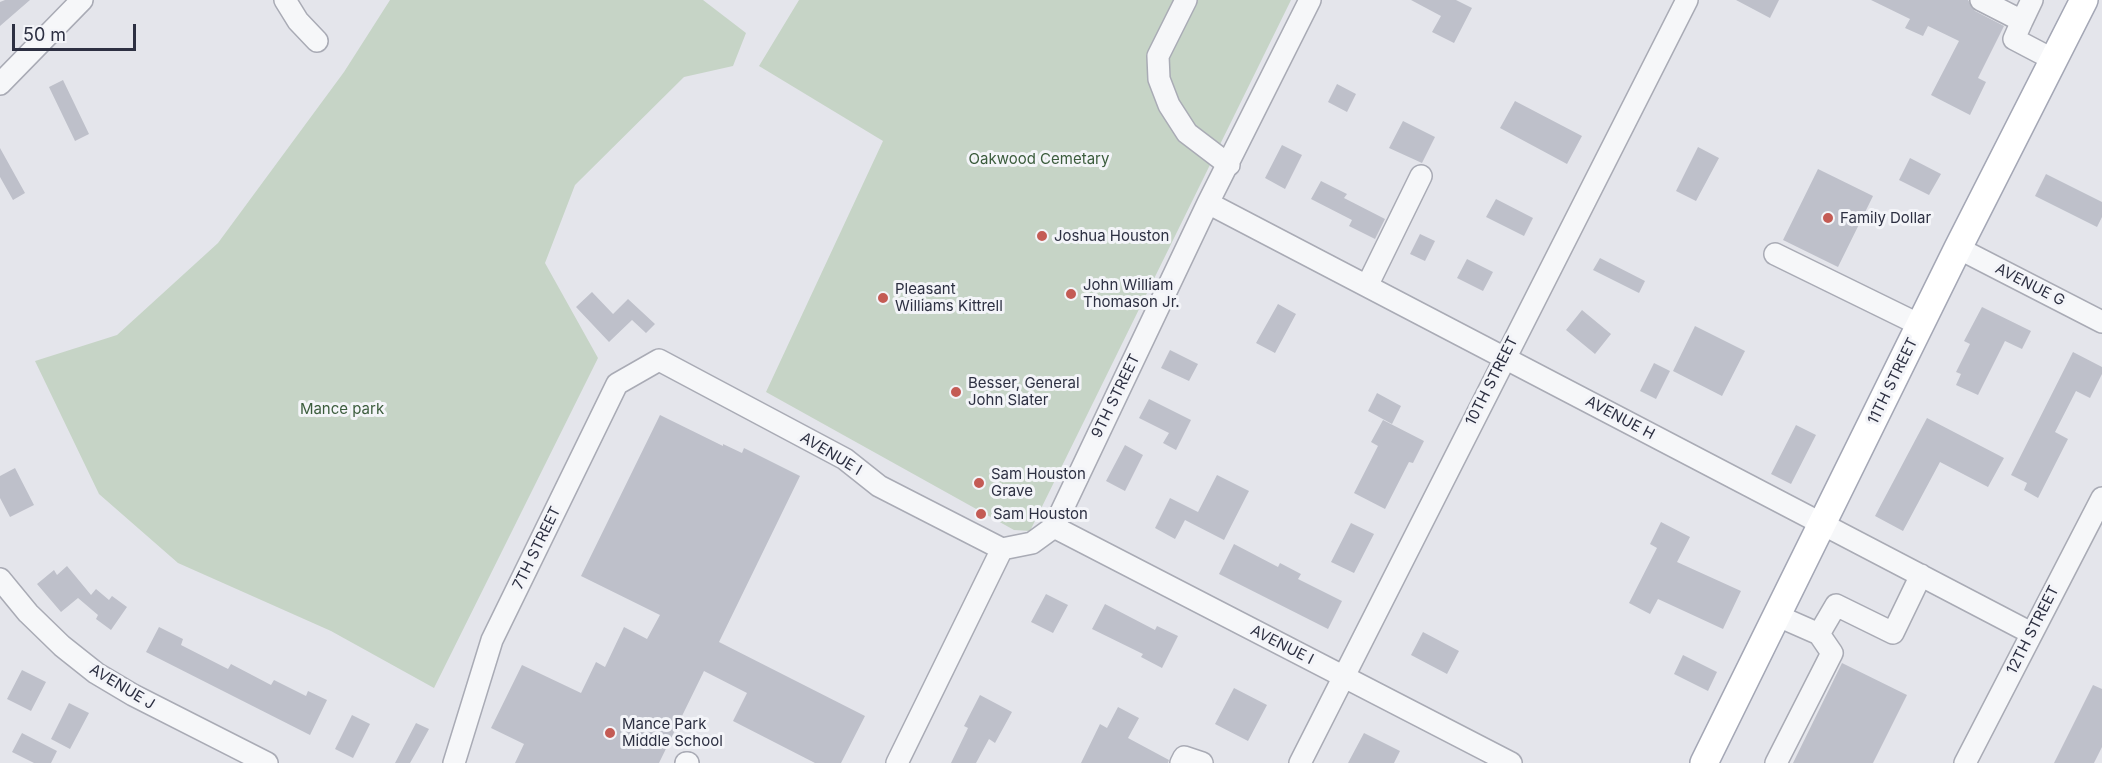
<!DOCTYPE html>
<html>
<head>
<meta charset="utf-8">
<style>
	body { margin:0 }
	#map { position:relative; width:2102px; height:763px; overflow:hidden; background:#e4e5eb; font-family:Inter,sans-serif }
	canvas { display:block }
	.scale { position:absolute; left:12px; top:24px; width:124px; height:27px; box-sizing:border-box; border:3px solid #2d3042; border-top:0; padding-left:8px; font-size:18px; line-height:21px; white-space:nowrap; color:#2d3042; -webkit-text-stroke:4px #f3f4f8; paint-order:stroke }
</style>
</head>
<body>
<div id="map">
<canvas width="2102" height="763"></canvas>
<div class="scale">50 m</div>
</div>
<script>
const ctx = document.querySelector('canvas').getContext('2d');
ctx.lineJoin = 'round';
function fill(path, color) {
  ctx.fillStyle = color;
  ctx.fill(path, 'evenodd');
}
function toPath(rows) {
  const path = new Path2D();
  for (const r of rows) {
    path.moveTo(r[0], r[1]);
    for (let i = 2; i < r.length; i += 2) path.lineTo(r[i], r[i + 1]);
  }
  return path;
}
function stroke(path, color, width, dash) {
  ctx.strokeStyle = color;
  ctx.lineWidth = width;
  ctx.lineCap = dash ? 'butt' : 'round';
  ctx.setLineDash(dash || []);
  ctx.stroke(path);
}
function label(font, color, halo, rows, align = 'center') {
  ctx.font = font + ' Inter,sans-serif';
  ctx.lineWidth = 6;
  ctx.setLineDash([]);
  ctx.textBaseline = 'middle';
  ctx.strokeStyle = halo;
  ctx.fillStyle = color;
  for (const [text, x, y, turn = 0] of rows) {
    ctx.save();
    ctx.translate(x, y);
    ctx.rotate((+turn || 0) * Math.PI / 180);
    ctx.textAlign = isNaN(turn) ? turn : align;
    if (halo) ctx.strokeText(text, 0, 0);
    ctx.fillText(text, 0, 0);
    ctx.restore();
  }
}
const green = toPath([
	[390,0,703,0,746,33,733,66,684,77,575,185,545,263,598,358,434,688,331,631,178,563,99,494,35,361,117,335,218,243,344,72],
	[799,0,1291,0,1030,531,1014,530,766,392,883,141,759,66]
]);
const building = toPath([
	[5,0,30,0,0,26,0,2],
	[1411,0,1456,0,1472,8,1454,43,1432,32,1441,16],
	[1736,0,1779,0,1770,18],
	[1871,0,1968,0,1975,11,2004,26,1978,78,1986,82,1970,115,1931,95,1959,41,1928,26,1923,36,1905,28,1910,19],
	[63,80,89,134,75,141,49,87],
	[1337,84,1356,94,1347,112,1328,102],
	[1515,101,1582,136,1567,164,1500,128],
	[1403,121,1435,137,1422,163,1389,148],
	[1282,145,1302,155,1285,189,1265,178],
	[1698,147,1719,158,1696,201,1676,191],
	[0,148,25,193,13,200,0,177],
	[1910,158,1941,174,1929,195,1899,180],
	[1818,169,1873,196,1838,267,1783,240],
	[2046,174,2102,202,2102,217,2097,227,2035,196],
	[1321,181,1347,194,1344,198,1385,219,1375,239,1349,226,1352,220,1311,199],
	[1496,199,1533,218,1524,236,1486,217],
	[1420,234,1435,241,1425,261,1410,254],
	[1600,258,1645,281,1639,293,1593,270],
	[1467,259,1493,272,1483,291,1457,278],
	[592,292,613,314,628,299,655,324,646,333,632,320,609,342,576,307],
	[1278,304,1296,314,1275,353,1256,343],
	[1982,307,2031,331,2022,349,2005,341,1978,395,1956,385,1961,374,1956,372,1970,344,1964,341],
	[1582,310,1611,334,1595,354,1566,330],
	[1695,326,1745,351,1722,396,1673,371],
	[1170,350,1198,364,1189,381,1161,368],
	[2073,352,2102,367,2102,374,2090,398,2076,391,2055,432,2068,439,2038,498,2024,490,2027,483,2011,475],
	[1654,363,1670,371,1656,399,1640,391],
	[1377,393,1401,406,1392,424,1368,411],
	[1149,399,1191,420,1176,450,1163,443,1169,433,1139,418],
	[660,415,723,446,723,444,742,453,744,448,800,476,719,642,865,716,841,763,815,763,733,721,747,693,704,671,659,763,515,763,524,744,491,728,522,665,581,693,596,662,605,667,624,627,647,639,660,615,581,576],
	[1927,418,2004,458,1988,487,1940,462,1903,531,1875,516],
	[1383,420,1424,441,1413,463,1409,462,1385,509,1354,493,1378,446,1371,442],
	[1796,425,1816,435,1791,484,1771,474],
	[1125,445,1143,455,1125,491,1106,481],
	[15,468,34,505,10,517,0,498,0,476],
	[1217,475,1249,491,1224,540,1185,520,1175,539,1155,528,1170,498,1198,512],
	[1661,522,1690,537,1677,562,1741,591,1723,629,1658,599,1650,614,1629,603,1657,548,1650,544],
	[1351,523,1374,534,1354,573,1331,562],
	[1234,544,1278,567,1280,563,1301,574,1298,579,1342,601,1328,629,1219,574],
	[67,566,91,595,96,589,109,600,112,596,127,607,111,630,96,619,98,615,78,598,61,612,37,584,54,570,57,575],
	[1046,594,1068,605,1053,633,1031,622],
	[1105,604,1155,630,1157,626,1178,636,1162,668,1141,657,1143,654,1092,629],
	[159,627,183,639,181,645,228,669,231,664,271,685,274,680,306,696,308,691,327,700,310,735,146,652],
	[1423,632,1459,651,1447,674,1411,655],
	[1683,655,1717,672,1708,691,1674,674],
	[1842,663,1907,695,1873,763,1793,763],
	[22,670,46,682,31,711,7,699],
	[2093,685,2102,689,2102,747,2094,763,2054,763],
	[1234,688,1267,705,1248,741,1215,724],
	[980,695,1012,712,995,743,989,739,976,763,951,763,968,728,964,726],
	[69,703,89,713,70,749,51,739],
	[1118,707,1139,718,1128,738,1169,760,1168,763,1081,763,1100,724,1107,728],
	[352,715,370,724,353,758,335,749],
	[416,723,429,729,418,749,410,763,395,763],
	[22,733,57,751,51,763,34,763,12,752],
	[1364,733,1400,751,1394,763,1348,763]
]);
const minor = toPath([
	[285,0,298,21,317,41],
	[1186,0,1158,56,1159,79,1169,105,1187,133,1229,165],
	[1981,0,2022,21,2014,39,2054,60],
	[2022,21,2032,0],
	[0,84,82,0],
	[1208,203,2031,633],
	[1958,248,2102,322],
	[1775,254,1920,325],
	[1367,286,1421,176],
	[1054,527,1511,763],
	[0,579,28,613,62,646,96,673,133,695,267,763],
	[1778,616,1819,634,1836,605,1893,633,1921,575],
	[454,763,492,640,617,384,659,360,845,459,879,486,1002,549],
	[686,763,688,763],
	[897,763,1002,549,1032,543,1054,527,1208,203,1310,0],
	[1181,763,1184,757,1202,763],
	[1300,763,1687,0],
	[1776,763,1832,653,1819,634],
	[1965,763,2102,498]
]);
const major = toPath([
	[1704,763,1958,248,2084,0]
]);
const markers = [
	[1828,218,6,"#c45b54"],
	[1042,236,6,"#c45b54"],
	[1071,294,6,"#c45b54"],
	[883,298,6,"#c45b54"],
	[956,392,6,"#c45b54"],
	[979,483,6,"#c45b54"],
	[981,514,6,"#c45b54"],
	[610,733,6,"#c45b54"]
];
const parkNames = [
	["Oakwood Cemetary",1039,159],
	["Mance park",342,409]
];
const poiNames = [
	["Family Dollar",1840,218],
	["Joshua Houston",1054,236],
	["John William",1083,285],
	["Thomason Jr.",1083,302],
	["Pleasant",895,289],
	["Williams Kittrell",895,306],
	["Besser, General",968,383],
	["John Slater",968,400],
	["Sam Houston",991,474],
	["Grave",991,491],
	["Sam Houston",993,514],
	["Mance Park",622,724],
	["Middle School",622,741]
];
const streetNames = [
	["AVENUE G",2030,285,27],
	["10TH STREET",1492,381,-63],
	["11TH STREET",1893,381,-64],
	["9TH STREET",1116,396,-64],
	["AVENUE H",1620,418,28],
	["AVENUE I",831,454,31],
	["7TH STREET",537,548,-64],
	["12TH STREET",2033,630,-63],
	["AVENUE I",1282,645,27],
	["AVENUE J",122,687,31]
];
fill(green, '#c6d4c6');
fill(building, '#bec0ca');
stroke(minor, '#a9abb5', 24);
stroke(major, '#a4a7b5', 30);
stroke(minor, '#f6f7f9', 21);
stroke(major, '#fff', 27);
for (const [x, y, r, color] of markers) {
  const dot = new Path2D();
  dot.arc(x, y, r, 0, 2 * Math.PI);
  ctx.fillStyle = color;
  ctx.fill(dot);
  stroke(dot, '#f3f4f8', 2);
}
label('15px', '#3b5c3c', '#f3f4f8', parkNames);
label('15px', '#2d3042', '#f3f4f8', poiNames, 'left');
label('15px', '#2d3042', '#f3f4f8', streetNames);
</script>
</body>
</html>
